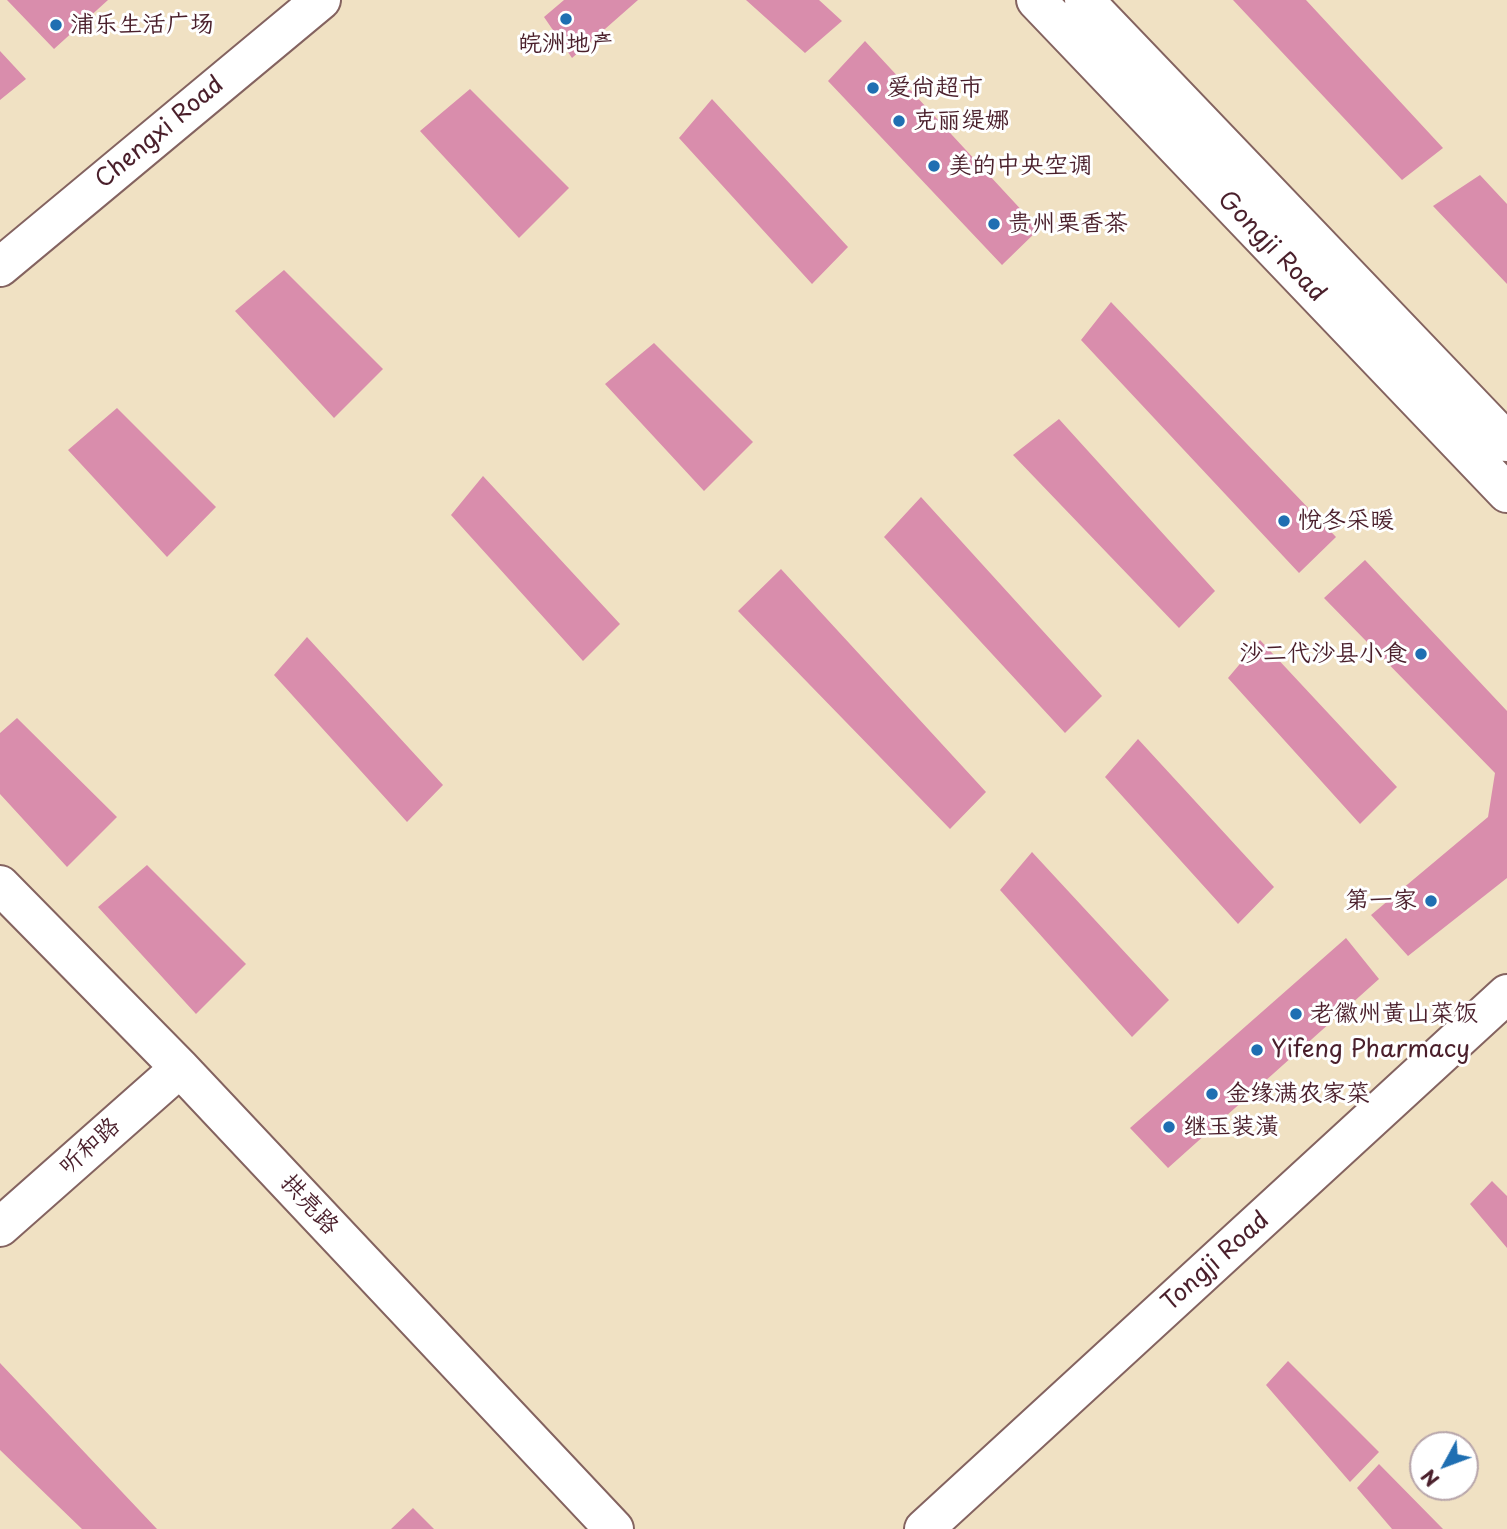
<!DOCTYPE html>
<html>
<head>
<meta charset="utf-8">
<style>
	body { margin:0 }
	#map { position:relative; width:1507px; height:1529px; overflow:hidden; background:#f0e1c3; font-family:"Playpen Sans",sans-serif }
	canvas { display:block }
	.north { position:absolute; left:1409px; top:1431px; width:70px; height:70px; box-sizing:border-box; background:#fff; border:2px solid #b7a5aa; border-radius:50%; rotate:229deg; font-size:19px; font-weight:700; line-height:28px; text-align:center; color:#4a1f2b }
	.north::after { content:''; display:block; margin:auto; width:24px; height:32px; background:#1f6fb2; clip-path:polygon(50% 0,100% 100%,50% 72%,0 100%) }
</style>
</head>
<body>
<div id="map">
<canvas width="1507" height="1529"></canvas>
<div class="north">N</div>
</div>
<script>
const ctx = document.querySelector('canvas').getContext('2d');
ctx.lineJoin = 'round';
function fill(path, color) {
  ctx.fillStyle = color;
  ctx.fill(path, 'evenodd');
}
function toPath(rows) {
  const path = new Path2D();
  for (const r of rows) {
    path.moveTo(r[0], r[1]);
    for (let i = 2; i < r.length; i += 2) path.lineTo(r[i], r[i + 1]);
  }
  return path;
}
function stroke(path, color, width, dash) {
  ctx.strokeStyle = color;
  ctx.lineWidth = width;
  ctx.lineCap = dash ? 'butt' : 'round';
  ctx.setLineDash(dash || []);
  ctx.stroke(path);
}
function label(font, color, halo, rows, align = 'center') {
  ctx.font = font + ' "Playpen Sans","LXGW WenKai TC",sans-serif';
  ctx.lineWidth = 6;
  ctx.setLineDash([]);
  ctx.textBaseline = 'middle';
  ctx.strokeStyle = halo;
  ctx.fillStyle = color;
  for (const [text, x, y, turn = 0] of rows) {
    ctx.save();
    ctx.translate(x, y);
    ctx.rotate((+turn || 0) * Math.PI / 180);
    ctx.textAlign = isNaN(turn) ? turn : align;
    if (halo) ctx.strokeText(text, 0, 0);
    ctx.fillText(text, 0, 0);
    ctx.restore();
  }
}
const building = toPath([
	[7,0,108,0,54,49],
	[564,0,638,0,572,58,544,17],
	[746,0,819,0,842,21,805,53],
	[1233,0,1306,0,1443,148,1402,180],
	[865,41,1039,229,1002,265,828,81],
	[0,51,26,79,0,100],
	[470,89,569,188,519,238,420,131],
	[712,99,848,247,812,284,679,138],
	[1480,175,1507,204,1507,284,1433,206],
	[284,270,383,369,334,418,235,311],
	[1111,302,1336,537,1299,573,1081,340],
	[654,343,753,442,704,491,605,384],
	[117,408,216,507,167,557,68,450],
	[1059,419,1215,591,1179,628,1013,455],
	[483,476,620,624,583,661,451,515],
	[921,497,1102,696,1065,733,884,537],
	[1365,560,1507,711,1507,878,1408,956,1371,915,1488,817,1495,773,1324,598],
	[781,569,986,792,950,829,738,611],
	[307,637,443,785,407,822,274,675],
	[1260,640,1397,787,1360,824,1228,678],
	[17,718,117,817,67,867,0,794,0,733],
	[1138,739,1274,887,1238,924,1105,777],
	[1032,852,1169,1000,1132,1037,1000,890],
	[147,865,246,964,196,1014,98,907],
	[1346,938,1379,979,1168,1168,1130,1128],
	[1492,1181,1507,1196,1507,1248,1470,1204],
	[1288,1361,1379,1452,1350,1482,1266,1385],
	[0,1363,157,1529,82,1529,0,1450],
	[1379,1464,1443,1529,1392,1529,1357,1488],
	[413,1508,434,1529,391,1529]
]);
const minor = toPath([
	[0,267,321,0],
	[0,885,180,1068,614,1529],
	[0,1227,180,1068],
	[924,1529,1507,994]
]);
const major = toPath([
	[1036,0,1507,493],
	[1084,0,1507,442]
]);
const markers = [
	[566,19,7,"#1f6fb2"],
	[56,25,7,"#1f6fb2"],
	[873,88,7,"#1f6fb2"],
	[899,121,7,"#1f6fb2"],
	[934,166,7,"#1f6fb2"],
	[994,224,7,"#1f6fb2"],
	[1284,521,7,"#1f6fb2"],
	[1421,654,7,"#1f6fb2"],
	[1431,901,7,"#1f6fb2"],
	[1296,1014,7,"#1f6fb2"],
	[1257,1050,7,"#1f6fb2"],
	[1212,1094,7,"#1f6fb2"],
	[1169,1127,7,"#1f6fb2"]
];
const poiNames = [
	["浦乐生活广场",70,25],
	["皖洲地产",566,44,"center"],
	["爱尚超市",887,88],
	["克丽缇娜",913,121],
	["美的中央空调",948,166],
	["贵州栗香茶",1008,224],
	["悦冬采暖",1298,521],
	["沙二代沙县小食",1407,654,"right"],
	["第一家",1417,901,"right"],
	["老徽州黄山菜饭",1310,1014],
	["Yifeng Pharmacy",1271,1050],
	["金缘满农家菜",1226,1094],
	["继玉装潢",1183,1127]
];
const streetNames = [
	["Chengxi Road",160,133,-40],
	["Gongji Road",1271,247,46],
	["听和路",90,1147,-42],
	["拱亮路",309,1205,47],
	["Tongji Road",1216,1262,-42]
];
fill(building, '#d98dac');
stroke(minor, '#846360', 42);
stroke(major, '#846360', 42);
stroke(minor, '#fff', 38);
stroke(major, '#fff', 38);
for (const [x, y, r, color] of markers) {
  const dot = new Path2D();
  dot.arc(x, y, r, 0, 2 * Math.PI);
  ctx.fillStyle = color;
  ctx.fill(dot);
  stroke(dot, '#fff', 2.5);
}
label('24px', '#4a1f2b', '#fff', poiNames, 'left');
label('24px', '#4a1f2b', '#fff', streetNames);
</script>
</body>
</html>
